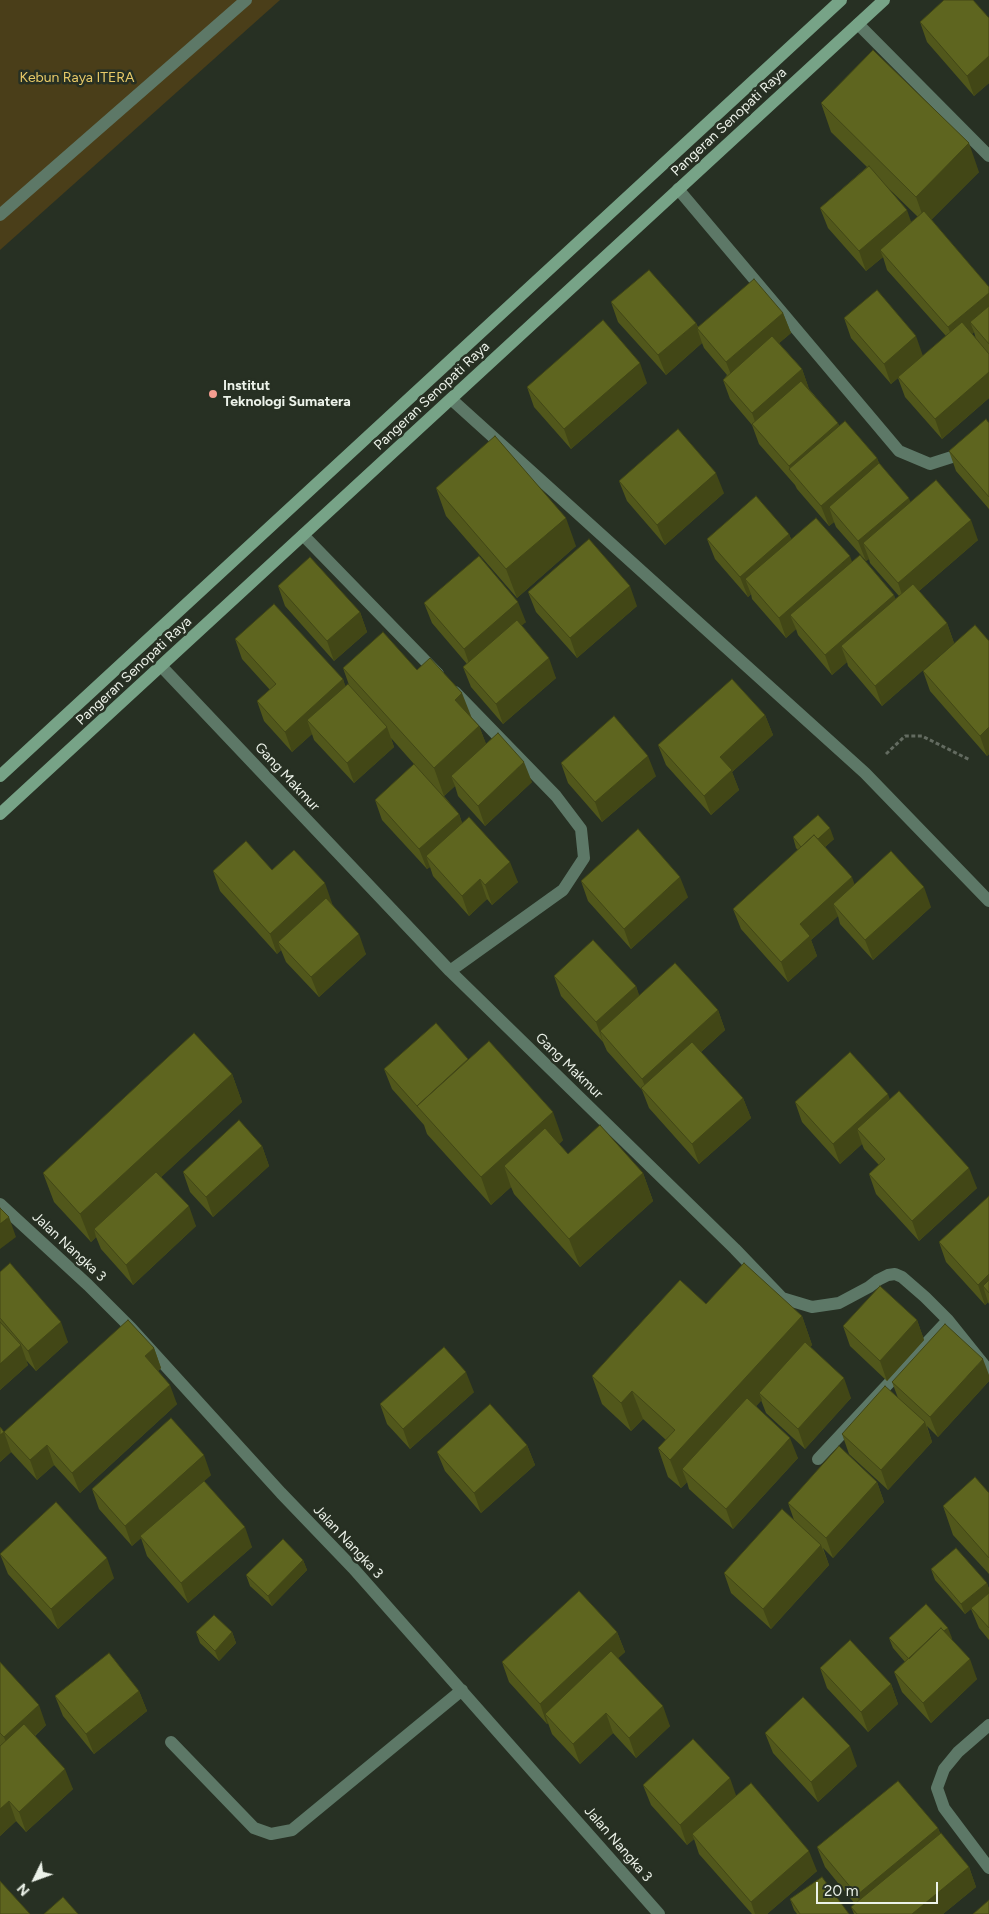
<!DOCTYPE html>
<html>
<head>
<meta charset="utf-8">
<style>
	body { margin:0 }
	#map { position:relative; width:989px; height:1914px; overflow:hidden; background:#273023; font-family:Figtree,sans-serif }
	canvas { display:block }
	.north { position:absolute; left:10px; top:1854px; width:50px; height:50px; -webkit-text-stroke:4px #273023; paint-order:stroke; rotate:228deg; font-size:14px; font-weight:700; line-height:20px; text-align:center; color:#ecf2e9 }
	.north::after { content:''; display:block; margin:auto; width:18px; height:22px; background:#ecf2e9; clip-path:polygon(50% 0,100% 100%,50% 72%,0 100%) }
	.scale { position:absolute; left:816px; top:1882px; width:122px; height:22px; box-sizing:border-box; border:2px solid #ecf2e9; border-top:0; padding-left:6px; font-size:15px; line-height:18px; white-space:nowrap; color:#ecf2e9; -webkit-text-stroke:4px #273023; paint-order:stroke }
</style>
</head>
<body>
<div id="map">
<canvas width="989" height="1914"></canvas>
<div class="north">N</div>
<div class="scale">20 m</div>
</div>
<script>
const ctx = document.querySelector('canvas').getContext('2d');
ctx.lineJoin = 'round';
function fill(path, color) {
  ctx.fillStyle = color;
  ctx.fill(path, 'evenodd');
}
function toPath(rows) {
  const path = new Path2D();
  for (const r of rows) {
    path.moveTo(r[0], r[1]);
    for (let i = 2; i < r.length; i += 2) path.lineTo(r[i], r[i + 1]);
  }
  return path;
}
function stroke(path, color, width, dash) {
  ctx.strokeStyle = color;
  ctx.lineWidth = width;
  ctx.lineCap = dash ? 'butt' : 'round';
  ctx.setLineDash(dash || []);
  ctx.stroke(path);
}
function label(font, color, halo, rows, align = 'center') {
  ctx.font = font + ' Figtree,sans-serif';
  ctx.lineWidth = 5;
  ctx.setLineDash([]);
  ctx.textBaseline = 'middle';
  ctx.strokeStyle = halo;
  ctx.fillStyle = color;
  for (const [text, x, y, turn = 0] of rows) {
    ctx.save();
    ctx.translate(x, y);
    ctx.rotate((+turn || 0) * Math.PI / 180);
    ctx.textAlign = isNaN(turn) ? turn : align;
    if (halo) ctx.strokeText(text, 0, 0);
    ctx.fillText(text, 0, 0);
    ctx.restore();
  }
}
const green = toPath([
	[0,0,280,0,0,250]
]);
const path = toPath([
	[886,754,905,736,922,736,970,760]
]);
const lane = toPath([
	[0,215,246,0]
]);
const street = toPath([
	[858,24,989,156],
	[678,189,899,451,930,464,955,456,963,447],
	[451,399,865,773,989,901],
	[303,535,438,674],
	[161,666,450,971,735,1249,782,1298,812,1307,839,1303,869,1287,878,1280,888,1275,895,1274,902,1277,925,1297,948,1320,989,1371],
	[450,971,563,890,584,858,581,829,556,796,455,692],
	[0,1204,88,1285,131,1328,281,1493,353,1568,659,1914],
	[818,1459,948,1320],
	[989,1725,958,1752,944,1769,937,1788,944,1808,989,1868],
	[171,1742,254,1828,271,1834,292,1830,462,1690]
]);
const secondary = toPath([
	[0,776,841,0],
	[0,814,884,0]
]);
const wall = toPath([
	[989,18,989,83,974,96,927,42,920,22],
	[821,103,979,172,931,220,989,287,989,398,942,439,905,397,898,378,891,384,851,338,844,318,923,356,946,336,887,270,883,257,866,271,828,228,820,208,867,167,831,132],
	[882,182,918,217,911,222],
	[974,332,976,339,972,334],
	[611,302,696,323,698,327,783,313,791,333,779,343,802,369,809,389,838,423,839,426,877,458,879,463,910,502,978,540,919,591,947,623,954,643,882,706,848,666,847,662,832,675,798,635,796,629,786,638,752,599,751,594,748,597,715,559,707,539,789,534,791,539,852,562,894,595,895,599,899,596,870,563,869,559,866,561,836,527,834,522,829,526,797,489,795,485,759,444,752,425,730,399,723,380,727,375,704,348,702,343,666,375,618,322],
	[647,383,571,449,534,407,527,387],
	[989,423,989,509,956,471,949,451],
	[619,481,724,493,665,545,627,501],
	[436,488,576,546,517,598,446,516],
	[278,586,360,612,367,632,334,661,285,606],
	[528,592,637,606,577,658,536,612],
	[424,603,526,622,521,625,556,678,503,724,471,687,463,667,467,664,432,623],
	[235,639,343,679,345,686,349,685,343,668,417,670,471,717,479,726,486,744,532,782,485,826,458,796,455,786,444,796,459,814,462,823,518,882,492,905,487,899,469,916,433,876,430,867,427,869,382,820,375,800,414,764,391,738,394,747,354,783,314,740,312,734,292,752,264,721,257,701,270,690,242,659],
	[989,641,989,754,987,756,930,691,923,671],
	[765,715,773,735,732,772,739,790,711,815,666,765,658,745],
	[561,763,656,776,602,822,568,783],
	[793,837,834,839,825,847,854,884,931,907,873,960,840,924,838,916,811,940,817,956,788,982,741,929,733,909,798,850,796,848],
	[272,870,332,903,332,904,366,954,319,997,286,962,281,950,277,954,220,891,213,871],
	[581,881,688,897,631,949,588,901],
	[554,976,636,986,639,996,718,1010,725,1030,701,1052,743,1098,751,1118,699,1164,649,1108,642,1090,607,1051,603,1042,561,996],
	[468,1059,563,1140,559,1144,568,1154,643,1173,653,1201,580,1267,514,1194,511,1187,491,1205,427,1134,424,1125,392,1089,384,1069],
	[232,1074,242,1102,161,1177,196,1226,133,1285,101,1249,96,1237,91,1242,54,1202,43,1173],
	[890,1099,977,1188,919,1241,876,1194,869,1174,879,1165,864,1149,862,1144,840,1164,802,1122,795,1102],
	[262,1146,269,1166,213,1217,190,1192,183,1172],
	[989,1196,989,1304,988,1302,985,1305,946,1262,939,1242],
	[0,1272,68,1342,36,1371,26,1360,28,1365,0,1390],
	[706,1304,802,1316,812,1345,810,1347,851,1398,805,1449,766,1413,761,1400,756,1406,798,1458,733,1529,689,1489,687,1482,681,1488,668,1477,658,1448,666,1440,643,1419,631,1431,602,1404,592,1376],
	[917,1320,924,1340,887,1381,850,1346,843,1326],
	[154,1348,161,1368,158,1371,177,1404,80,1493,54,1465,37,1480,11,1452,0,1462,0,1427,4,1432],
	[989,1375,989,1381,938,1437,927,1426,932,1442,888,1490,849,1454,842,1434,898,1398,892,1382],
	[474,1392,410,1449,387,1424,380,1404],
	[527,1445,535,1465,481,1513,445,1471,437,1452],
	[211,1475,204,1481,252,1547,188,1603,147,1556,141,1538,132,1546,99,1509,92,1489],
	[877,1482,884,1502,833,1558,823,1548,829,1565,771,1629,731,1593,724,1573,794,1520,788,1503],
	[989,1493,989,1574,953,1535,943,1506],
	[0,1554,114,1578,58,1629,8,1574],
	[303,1560,307,1570,272,1606,250,1586,246,1575],
	[931,1569,987,1583,989,1589,989,1640,979,1628,971,1609,965,1614,935,1580],
	[196,1632,232,1632,236,1643,219,1661,200,1643],
	[617,1632,625,1652,618,1658,670,1726,636,1758,613,1733,580,1764,552,1734,548,1723,547,1724,509,1682,502,1662],
	[889,1638,952,1638,951,1639,977,1679,931,1723,902,1692,894,1672,905,1662,893,1648],
	[0,1662,46,1725,35,1736,73,1789,26,1832,16,1821,0,1836],
	[820,1668,891,1684,898,1704,868,1732,827,1688],
	[139,1691,147,1711,94,1754,63,1716,55,1696],
	[765,1733,857,1766,818,1802,773,1753],
	[643,1785,736,1796,817,1871,767,1914,752,1914,699,1854,694,1839,687,1845,651,1805],
	[938,1828,940,1833,969,1867,976,1887,943,1914,854,1914,851,1907,855,1904,825,1867,817,1847],
	[790,1899,849,1914,797,1914,794,1910]
]);
const shadedWall = toPath([
	[989,56,989,83,974,96,967,76],
	[969,143,979,172,926,225,916,197],
	[907,210,914,230,880,250,883,257,866,271,859,251],
	[989,293,989,319,970,322,974,332,956,347,948,327],
	[783,313,791,333,734,382,726,362],
	[696,323,699,331,697,328,702,343,666,375,658,355],
	[916,336,923,356,891,384,884,364],
	[640,363,647,383,571,449,564,429],
	[802,369,809,389,759,433,752,413],
	[989,372,989,398,942,439,935,419],
	[838,423,845,443,790,470,789,466],
	[877,458,884,478,829,507,834,522,829,526,821,506],
	[716,473,724,493,665,545,657,525],
	[909,498,916,518,863,543,869,559,866,561,858,541],
	[566,518,576,546,517,598,506,569],
	[971,520,978,540,905,603,898,583],
	[789,534,797,554,745,579,751,594,748,597,740,577],
	[850,556,857,576,790,615,796,629,786,638,779,618],
	[630,586,637,606,577,658,570,638],
	[894,595,901,615,841,646,847,662,832,675,825,655],
	[518,602,526,622,471,669,464,649],
	[360,612,367,632,334,661,327,641],
	[947,623,954,643,882,706,875,686],
	[549,658,556,678,503,724,496,704],
	[343,679,350,699,307,720,312,734,292,752,285,732],
	[462,693,473,721,455,700],
	[765,715,773,735,732,772,739,790,711,815,704,796,720,757],
	[479,726,490,754,451,776,455,786,444,796,434,768],
	[387,727,394,747,354,783,347,763],
	[989,727,989,754,987,756,980,736],
	[648,756,656,776,602,822,595,802],
	[524,762,532,782,485,826,478,806],
	[459,814,466,834,426,856,430,867,427,869,419,849],
	[830,828,834,839,809,861,805,851],
	[510,862,518,882,492,905,485,885],
	[680,877,688,897,631,949,624,929],
	[852,877,859,897,833,904,838,916,811,940,817,956,788,982,781,962,800,924],
	[480,879,487,899,469,916,462,896],
	[325,883,332,903,284,948,278,942,281,950,277,954,270,934],
	[924,887,931,907,873,960,865,940],
	[359,934,366,954,319,997,311,977],
	[636,986,643,1006,600,1031,603,1042,596,1022],
	[718,1010,725,1030,650,1098,642,1079],
	[232,1074,242,1102,99,1235,94,1229,96,1237,91,1242,80,1214],
	[888,1094,895,1114,857,1129,862,1144,840,1164,833,1144],
	[743,1098,751,1118,699,1164,692,1144],
	[553,1112,563,1140,517,1181,504,1166,511,1187,491,1205,481,1177],
	[262,1146,269,1166,213,1217,206,1197],
	[969,1168,977,1188,919,1241,912,1221],
	[643,1173,653,1201,580,1267,569,1239],
	[189,1206,196,1226,133,1285,126,1265],
	[9,1217,16,1237,0,1249,0,1224],
	[989,1274,989,1293,983,1286,988,1302,985,1305,978,1285],
	[802,1316,812,1345,764,1397,759,1393,762,1400,691,1477,682,1469,687,1482,681,1488,670,1460],
	[917,1320,924,1340,887,1381,880,1361],
	[61,1322,68,1342,36,1371,28,1351],
	[21,1345,28,1365,0,1390,0,1364],
	[154,1348,161,1368,152,1376,145,1356],
	[983,1359,989,1375,989,1381,938,1437,930,1417],
	[466,1372,474,1392,410,1449,403,1429],
	[844,1378,851,1398,805,1449,798,1429],
	[170,1385,177,1404,80,1493,72,1473],
	[632,1391,643,1419,631,1431,621,1403],
	[925,1422,932,1442,888,1490,881,1470],
	[4,1432,11,1452,0,1462,0,1435],
	[790,1438,798,1458,733,1529,726,1509],
	[47,1445,54,1465,37,1480,30,1460],
	[527,1445,535,1465,481,1513,474,1493],
	[204,1455,211,1475,141,1538,140,1536,141,1538,132,1546,125,1526],
	[877,1482,884,1502,833,1558,826,1538],
	[245,1527,252,1547,188,1603,181,1583],
	[821,1545,829,1565,771,1629,763,1609],
	[107,1558,114,1578,58,1629,51,1609],
	[303,1560,307,1570,272,1606,268,1596],
	[987,1583,989,1589,989,1594,965,1614,961,1604],
	[948,1628,952,1638,915,1672,911,1662],
	[232,1632,236,1643,219,1661,215,1651],
	[617,1632,625,1652,551,1720,545,1714,548,1723,547,1724,540,1704],
	[970,1659,977,1679,931,1723,923,1703],
	[891,1684,898,1704,868,1732,861,1712],
	[139,1691,147,1711,94,1754,86,1734],
	[39,1705,46,1725,11,1757,4,1737],
	[663,1706,670,1726,636,1758,629,1738],
	[606,1713,613,1733,580,1764,573,1744],
	[850,1746,857,1766,818,1802,811,1782],
	[65,1769,73,1789,26,1832,19,1812],
	[730,1778,737,1798,692,1834,694,1839,687,1845,680,1825],
	[9,1801,16,1821,0,1836,0,1809],
	[938,1828,945,1848,864,1914,857,1895],
	[809,1851,817,1871,767,1914,755,1914,751,1902],
	[969,1867,976,1887,943,1914,912,1914]
]);
const building = toPath([
	[944,0,973,0,989,18,989,56,967,76,920,22,944,0],
	[873,50,969,143,916,197,821,103,873,50],
	[869,166,907,210,859,251,820,208,869,166],
	[924,211,989,287,989,293,948,327,880,250,924,211],
	[649,270,696,323,658,355,611,302,649,270],
	[754,279,783,313,726,362,697,328,754,279],
	[877,290,916,336,884,364,844,318,877,290],
	[989,306,989,344,970,322,989,306],
	[603,320,640,363,564,429,527,387,603,320],
	[962,322,989,354,989,372,935,419,898,377,962,322],
	[772,336,802,369,752,413,723,380,772,336],
	[801,381,838,423,789,466,752,424,801,381],
	[986,419,989,423,989,497,949,451,986,419],
	[845,421,877,458,821,506,789,469,845,421],
	[678,429,716,473,657,525,619,481,678,429],
	[495,436,566,518,506,569,436,488,495,436],
	[879,463,909,498,858,541,829,507,879,463],
	[936,480,971,520,898,583,863,543,936,480],
	[756,496,789,534,740,577,707,539,756,496],
	[816,518,850,556,779,618,745,579,816,518],
	[589,539,630,586,570,638,528,592,589,539],
	[860,555,894,595,825,655,790,615,860,555],
	[479,556,518,602,464,649,424,603,479,556],
	[310,557,360,612,327,641,278,586,310,557],
	[913,584,947,623,875,686,841,646,913,584],
	[274,604,343,679,285,732,257,701,276,684,235,639,274,604],
	[517,620,549,658,496,704,463,667,517,620],
	[975,625,989,641,989,727,980,736,923,671,975,625],
	[383,632,417,670,430,658,462,693,455,700,479,726,434,768,343,668,383,632],
	[732,679,765,715,720,757,732,770,704,796,658,745,732,679],
	[348,684,387,727,347,763,307,720,348,684],
	[614,716,648,756,595,802,561,763,614,716],
	[498,733,524,762,478,806,451,776,498,733],
	[414,764,459,814,419,849,375,800,414,764],
	[818,815,830,828,818,839,814,835,801,847,793,837,818,815],
	[469,817,510,862,485,885,480,879,462,896,426,856,469,817],
	[638,829,680,877,624,929,581,881,638,829],
	[814,835,852,877,800,924,810,936,781,962,733,909,814,835],
	[246,841,272,870,294,850,325,883,270,934,213,871,246,841],
	[891,851,924,887,865,940,833,904,891,851],
	[326,898,359,934,311,977,278,942,326,898],
	[593,940,636,986,596,1022,554,976,593,940],
	[675,963,718,1010,642,1079,600,1031,675,963],
	[436,1023,468,1059,417,1106,384,1069,436,1023],
	[194,1033,232,1074,80,1214,43,1173,194,1033],
	[489,1041,553,1112,481,1177,417,1106,489,1041],
	[692,1042,743,1098,692,1144,641,1088,692,1042],
	[850,1052,888,1094,833,1144,795,1102,850,1052],
	[899,1091,969,1168,912,1221,869,1174,885,1159,857,1129,899,1091],
	[239,1120,262,1146,206,1197,183,1172,239,1120],
	[600,1125,643,1173,569,1239,504,1166,545,1128,568,1154,600,1125],
	[156,1172,189,1206,126,1265,94,1229,156,1172],
	[989,1196,989,1274,978,1285,939,1242,989,1196],
	[0,1208,9,1217,0,1224,0,1208],
	[10,1263,61,1322,28,1351,0,1318,0,1272,10,1263],
	[744,1263,802,1316,670,1460,658,1448,675,1430,632,1391,621,1403,592,1376,680,1280,706,1304,744,1263],
	[989,1280,989,1293,983,1286,989,1280],
	[880,1286,917,1320,880,1361,843,1326,880,1286],
	[128,1320,154,1348,145,1356,170,1385,72,1473,47,1445,30,1460,4,1432,0,1435,0,1427,4,1432,128,1320],
	[0,1322,21,1345,0,1364,0,1322],
	[945,1324,983,1359,930,1417,892,1382,945,1324],
	[805,1342,844,1378,798,1429,759,1393,805,1342],
	[444,1347,466,1372,403,1429,380,1404,444,1347],
	[885,1386,925,1422,881,1470,842,1434,885,1386],
	[747,1398,790,1438,726,1509,682,1469,747,1398],
	[490,1404,527,1445,474,1493,437,1452,490,1404],
	[171,1418,204,1455,125,1526,92,1489,171,1418],
	[839,1446,877,1482,826,1538,788,1503,839,1446],
	[975,1477,989,1493,989,1558,943,1506,975,1477],
	[204,1481,245,1527,181,1583,140,1536,204,1481],
	[56,1502,107,1558,51,1609,0,1554,56,1502],
	[782,1509,821,1545,763,1609,724,1573,782,1509],
	[283,1539,303,1560,268,1596,246,1575,283,1539],
	[956,1548,987,1583,961,1604,931,1569,956,1548],
	[579,1591,617,1632,540,1704,502,1662,579,1591],
	[989,1593,989,1628,971,1608,989,1593],
	[926,1604,948,1628,944,1631,941,1628,909,1659,889,1638,926,1604],
	[214,1615,232,1632,215,1651,196,1632,214,1615],
	[941,1628,970,1659,923,1703,894,1672,941,1628],
	[850,1640,891,1684,861,1712,820,1668,850,1640],
	[611,1651,663,1706,629,1738,606,1713,573,1744,545,1714,611,1651],
	[109,1653,139,1691,86,1734,55,1696,109,1653],
	[0,1662,39,1705,4,1737,0,1733,0,1662],
	[803,1697,850,1746,811,1782,765,1733,803,1697],
	[24,1724,65,1769,19,1812,9,1801,0,1809,0,1746,24,1724],
	[693,1739,730,1778,680,1825,643,1785,693,1739],
	[898,1781,938,1828,857,1895,817,1847,898,1781],
	[751,1783,809,1851,751,1902,692,1834,751,1783],
	[941,1833,969,1867,912,1914,857,1914,851,1907,941,1833],
	[822,1877,849,1914,800,1914,790,1899,822,1877],
	[0,1881,30,1914,0,1914,0,1881],
	[63,1897,78,1914,44,1914,63,1897],
	[989,1900,989,1914,973,1914,989,1900]
]);
const markers = [
	[213,394,5,"#f59d90"]
];
const parkNames = [
	["Kebun Raya ITERA",77,78]
];
const streetNames = [
	["Pangeran Senopati Raya",729,122,-43],
	["Pangeran Senopati Raya",432,396,-43],
	["Pangeran Senopati Raya",134,671,-43],
	["Gang Makmur",287,777,47],
	["Gang Makmur",569,1066,44],
	["Jalan Nangka 3",69,1247,43],
	["Jalan Nangka 3",348,1542,47],
	["Jalan Nangka 3",618,1844,49]
];
const poiNames = [
	["Institut",223,386],
	["Teknologi Sumatera",223,402]
];
fill(green, '#4a3e19');
stroke(path, '#636b60', 3, [4, 2.5]);
stroke(lane, '#5d7867', 12);
stroke(street, '#5d7867', 12);
stroke(secondary, '#77a387', 12);
fill(wall, '#51571b');
fill(shadedWall, '#424716');
fill(building, '#5e651f');
stroke(building, '#424716', 1);
for (const [x, y, r, color] of markers) {
  const dot = new Path2D();
  dot.arc(x, y, r, 0, 2 * Math.PI);
  ctx.fillStyle = color;
  ctx.fill(dot);
  stroke(dot, '#273023', 2);
}
label('14px', '#e8ca68', '#273023', parkNames);
label('14px', '#ecf2e9', '#273023', streetNames);
label('bold 14px', '#ecf2e9', '#273023', poiNames, 'left');
</script>
</body>
</html>
